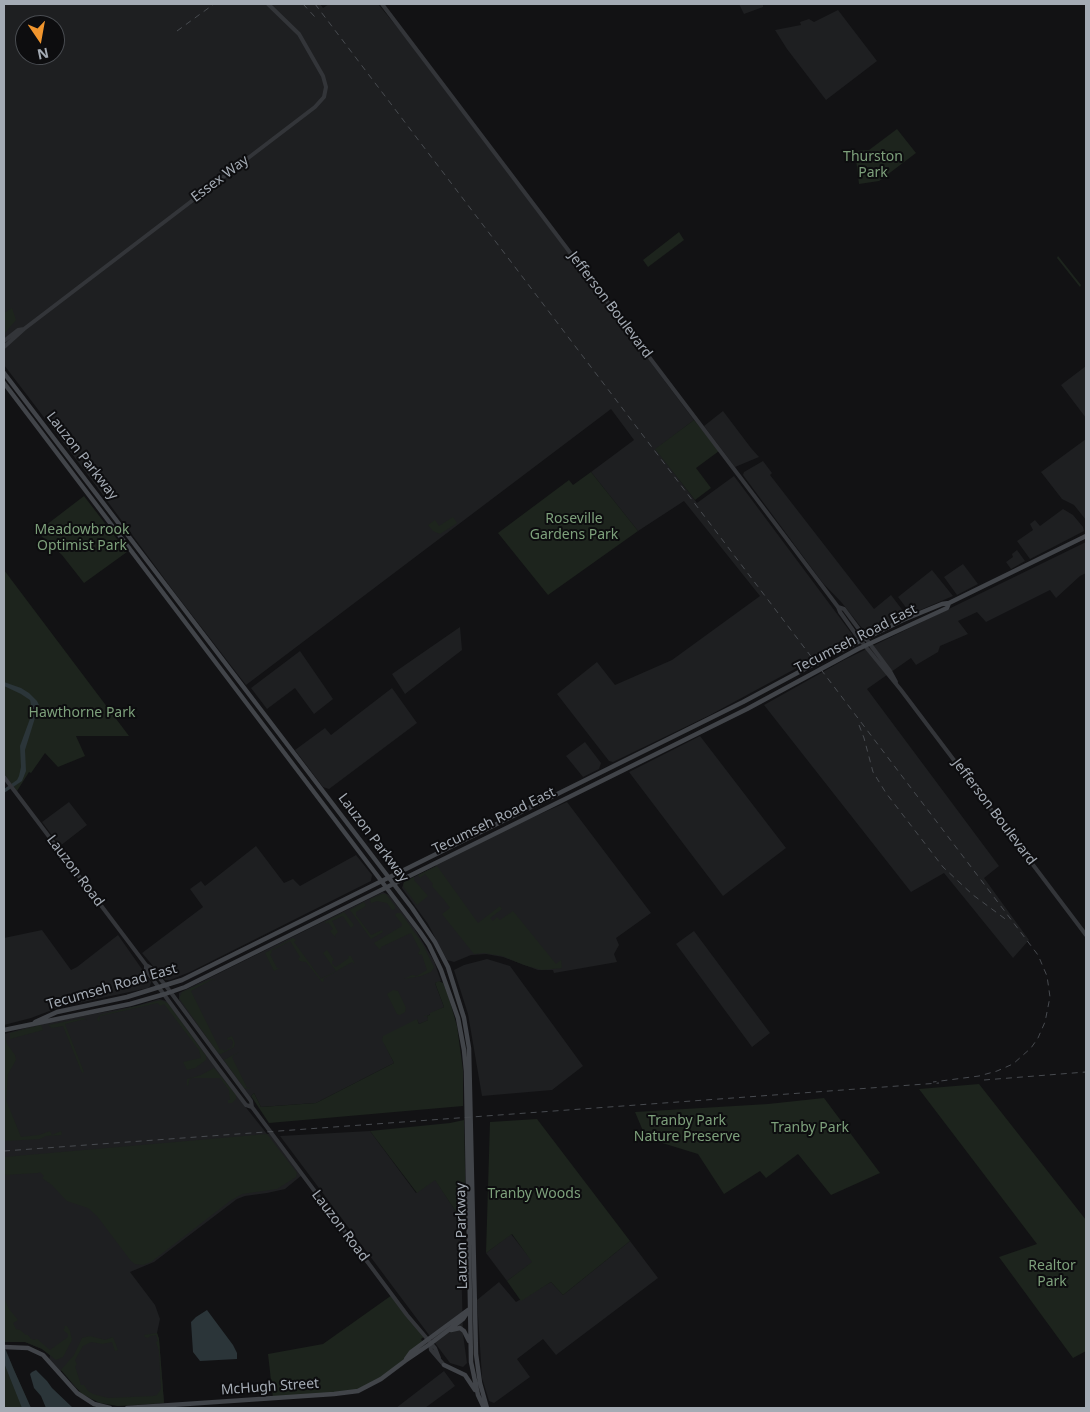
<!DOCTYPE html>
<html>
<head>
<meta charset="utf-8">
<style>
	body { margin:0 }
	#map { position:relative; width:1090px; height:1412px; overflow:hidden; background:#121214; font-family:"Noto Sans",sans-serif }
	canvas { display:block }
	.frame { position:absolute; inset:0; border:5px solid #a4abb4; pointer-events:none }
	.north { position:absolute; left:15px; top:15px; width:50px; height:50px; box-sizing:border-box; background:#0d0d0f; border:1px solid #494c51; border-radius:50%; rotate:168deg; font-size:14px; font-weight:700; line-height:20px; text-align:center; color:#a4abb4 }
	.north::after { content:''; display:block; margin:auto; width:18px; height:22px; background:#f1952d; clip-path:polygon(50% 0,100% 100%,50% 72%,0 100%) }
</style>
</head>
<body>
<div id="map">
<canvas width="1090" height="1412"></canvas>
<div class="frame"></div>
<div class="north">N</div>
</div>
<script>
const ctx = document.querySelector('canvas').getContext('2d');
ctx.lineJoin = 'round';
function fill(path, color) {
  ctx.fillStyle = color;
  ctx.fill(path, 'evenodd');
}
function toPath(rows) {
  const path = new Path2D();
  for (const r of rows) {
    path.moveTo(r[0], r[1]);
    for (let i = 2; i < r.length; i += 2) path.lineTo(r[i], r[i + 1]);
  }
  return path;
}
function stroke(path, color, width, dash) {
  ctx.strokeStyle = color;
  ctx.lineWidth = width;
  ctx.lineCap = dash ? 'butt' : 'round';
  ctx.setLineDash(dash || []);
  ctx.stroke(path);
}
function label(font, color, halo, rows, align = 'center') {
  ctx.font = font + ' "Noto Sans",sans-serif';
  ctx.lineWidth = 4;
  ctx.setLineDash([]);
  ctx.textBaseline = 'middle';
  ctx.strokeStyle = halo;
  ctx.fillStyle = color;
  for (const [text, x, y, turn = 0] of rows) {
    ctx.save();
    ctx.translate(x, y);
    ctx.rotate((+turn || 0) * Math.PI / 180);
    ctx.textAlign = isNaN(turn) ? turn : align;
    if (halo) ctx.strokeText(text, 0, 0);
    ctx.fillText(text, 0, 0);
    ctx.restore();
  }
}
const built = toPath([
	[4,4,320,4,323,8,329,4,378,4,416,50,694,420,656,449,697,503,734,476,852,634,853,639,850,642,817,657,710,715,613,762,609,761,557,694,597,662,615,685,672,660,760,596,684,501,638,531,591,472,634,440,611,409,246,685,175,593,91,479,4,365],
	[25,25,55,25,55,55,25,55],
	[739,4,763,4,763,7,744,14],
	[838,10,877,61,826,100,787,49,775,30,801,25,800,22,809,19,814,22],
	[1086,366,1086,418,1061,385],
	[723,411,751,448,759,457,735,467,704,426],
	[1086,439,1086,520,1074,505,1062,499,1041,472],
	[763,461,772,473,770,475,874,609,891,595,907,616,870,632,865,632,842,603,822,582,743,475,744,472],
	[1063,509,1073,515,1083,527,1084,531,1030,559,1017,541,1033,530,1030,524,1035,520,1040,526],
	[1086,542,1086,573,1080,576,1056,598,1050,590,986,622,977,612,958,621,968,634,940,646,938,652,916,665,911,658,867,689,999,866,984,878,1029,940,1013,958,944,873,911,892,764,705,844,660],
	[1017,550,1025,561,1011,569,1006,562,1013,557,1012,554],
	[963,564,978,584,957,595,944,577],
	[932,570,953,596,911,614,898,597],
	[460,627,462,650,405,694,392,674],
	[300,651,333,699,314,714,295,688,267,709,251,688],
	[392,688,417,723,329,789,323,787,295,750,325,728,331,735],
	[700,736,786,848,723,896,629,772],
	[585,742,601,763,599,769,583,777,566,756],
	[69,802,87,825,60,846,42,822],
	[567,802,651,913,616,938,619,945,614,954,617,962,554,973,553,970,538,970,503,957,486,954,471,955,454,962,447,960,428,924,402,888,404,882,436,866,433,862],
	[256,846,284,883,293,879,300,886,356,855,372,875,371,881,190,972,170,980,165,980,142,953,203,907,190,889,201,881,205,886],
	[383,892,389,895,414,928,434,961,441,981,435,983,444,1007,427,1016,429,1020,419,1024,417,1020,383,1040,394,1063,316,1103,261,1107,254,1093,251,1096,252,1099,179,1000,179,993],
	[42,930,71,970,77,967,118,935,151,982,150,986,148,988,60,1007,31,1018,4,1025,4,938],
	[694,931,770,1033,752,1047,676,944],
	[487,959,510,966,583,1066,552,1090,482,1096,468,1014,454,970,464,965],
	[159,999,167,1001,244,1105,267,1134,271,1133,302,1175,285,1189,267,1193,245,1196,237,1199,154,1262,130,1272,155,1305,160,1319,157,1333,159,1339,164,1403,118,1406,91,1399,75,1387,62,1370,59,1373,49,1361,50,1355,42,1349,25,1342,4,1342,4,1034,40,1024,136,1006],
	[370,1131,416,1193,435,1179,460,1218,463,1334,467,1363,463,1367,450,1363,280,1136],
	[511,1234,533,1262,507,1281,486,1253],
	[630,1241,658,1278,556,1355,543,1339,517,1359,530,1377,494,1403,489,1401,482,1378,477,1300,499,1282,516,1302,551,1282,563,1295],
	[444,1371,455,1386,425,1408,396,1408]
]);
const green = toPath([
	[897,129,916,153,879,181,859,184,855,151,869,150],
	[679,232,684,240,648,267,643,260],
	[1058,256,1081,285,1080,287,1057,258],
	[12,308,16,320,4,334,4,313],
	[694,420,719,451,696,468,711,488,695,500,655,449],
	[591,472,638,531,548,595,498,533,569,480,573,485],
	[84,496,127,552,84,583,62,555,37,532],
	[453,517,457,523,440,534,433,531,428,525,435,520,439,526],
	[4,570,129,736,76,736,85,756,58,767,45,753,31,773,29,772,17,791,4,774],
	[437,866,478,923,500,906,502,909,490,918,493,921,497,917,500,920,513,911,556,964,561,960,562,968,542,970,524,965,502,956,484,953,474,954,442,914,450,908,445,901,432,886,433,884,425,874,420,878,418,875],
	[414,877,414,880,428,896,417,905,403,886,404,882],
	[382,894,386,894,395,906,395,909,392,910,387,903,377,901,371,903,370,899],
	[364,902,366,906,356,912,356,915,371,935,382,930,383,932,371,939,350,910],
	[344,912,354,925,351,928,343,916,332,921,338,932,335,935,336,938,330,931,333,929,328,922,326,924,325,922],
	[397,913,401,913,422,943,434,967,431,972,421,976,404,979,412,975,417,976,427,970,422,955,418,954,420,950,411,933,381,947,380,950,374,943,402,926,402,924,395,915],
	[293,938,296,940,294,942,321,979,336,971,323,953,327,950,334,960,332,961,332,964,336,967,349,958,348,956,351,956,355,964,352,962,323,979,324,981,322,982,306,962,300,961,298,959,300,957,290,941,271,951,272,953,270,954,277,968,280,968,274,971,265,953],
	[211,979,214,979,215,981,213,979,191,991,220,1050,222,1049,224,1051,232,1047,233,1042,231,1039,228,1040,227,1038,232,1036,235,1043,234,1047,221,1054,218,1053,179,998,182,992],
	[439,981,443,983,448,995,457,1026,463,1070,463,1106,269,1123,251,1096,254,1093,261,1107,316,1103,394,1063,382,1040,383,1036,417,1019,419,1024,428,1020,427,1016,424,1017,424,1016,430,1015,430,1013,444,1007,435,983],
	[393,990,398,991,406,1008,405,1012,400,1015,397,1014,387,994],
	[161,1000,168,1003,206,1056,206,1060,195,1068,187,1070,183,1062,201,1058,199,1050,164,1004,160,1006,158,1003,100,1016,99,1022,97,1019,100,1015],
	[84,1018,88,1021,85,1019,65,1024,84,1072,82,1073,63,1026,52,1028,48,1025],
	[41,1025,43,1030,10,1039,10,1033],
	[4,1035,7,1044,15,1055,16,1060,8,1074,6,1100,21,1137,39,1135,50,1131,52,1135,61,1131,62,1135,46,1136,40,1139,4,1141],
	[239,1052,232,1057,247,1088,251,1087,248,1089,244,1088,224,1060],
	[214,1068,236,1095,236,1099,232,1103,228,1103,228,1100,230,1100,229,1090,220,1078,192,1078,189,1080,188,1086,187,1085,187,1079,201,1075],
	[979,1084,1086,1220,1086,1351,1073,1358,999,1257,1037,1244,919,1089],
	[824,1098,880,1173,831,1195,798,1154,766,1178,760,1171,724,1194,698,1154,646,1138,635,1112,768,1104],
	[537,1119,630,1241,563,1295,551,1282,521,1301,507,1281,532,1262,512,1234,486,1253,490,1122],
	[464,1120,466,1216,460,1218,435,1180,417,1193,370,1131,450,1123],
	[267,1134,297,1173,296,1177,277,1189,242,1194,230,1201,151,1262,143,1265,135,1264,131,1261,97,1216,88,1208,67,1201,62,1196,52,1185,42,1178,44,1176,40,1172,38,1173,4,1175,4,1157],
	[392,1295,424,1337,421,1339,423,1343,405,1361,381,1379,358,1391,273,1398,268,1354,323,1344],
	[4,1298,9,1309,18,1320,13,1323,16,1329,20,1330,26,1335,28,1335,31,1339,34,1340,37,1339,50,1350,68,1337,68,1334,63,1330,65,1328,64,1326,67,1326,70,1331,72,1340,63,1357,56,1360,42,1349,25,1342,4,1342],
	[157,1333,159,1339,164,1403,118,1406,100,1403,82,1394,61,1370,74,1355,82,1338,90,1336,105,1340,113,1337,118,1350,115,1351,112,1342,102,1344,91,1342,83,1346,75,1360,77,1365,75,1366,81,1385,84,1385,88,1391,93,1394,108,1398,153,1396,157,1395,161,1389,159,1351,156,1342,158,1341,156,1335,150,1336,148,1338,145,1337,144,1335],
	[4,1346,14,1370,31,1408,4,1408]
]);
const water = toPath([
	[4,682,21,688,29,693,37,701,39,705,25,750,26,771,22,781,4,793,4,789,17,780,19,776,21,767,20,746,31,716,32,711,30,700,21,694,4,686],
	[207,1310,233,1345,237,1353,237,1359,200,1361,193,1352,191,1322,196,1317],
	[4,1346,14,1370,31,1408,22,1408,4,1363],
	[36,1370,47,1381,52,1388,73,1408,46,1408,41,1396,34,1388,30,1374,32,1372]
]);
const tertiary = toPath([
	[382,4,774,522,838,607,840,612,857,636,901,690,1086,935],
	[4,341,18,330,24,329],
	[4,347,24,329,315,107,324,97,326,87,323,76,299,34,268,4],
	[838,607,844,609,890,671,896,682],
	[4,777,146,965,146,970,218,1068,246,1105,252,1107,407,1315,435,1348,439,1358],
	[146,965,151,968,166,986,251,1101,252,1107],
	[430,1344,431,1350,444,1365]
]);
const secondary = toPath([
	[4,373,412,908,435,942,448,967,464,1018,469,1048,476,1354,480,1383,487,1408],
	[4,383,420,932,429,945,441,970,458,1018,464,1050,466,1071,471,1362,478,1395,484,1408],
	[35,1022,57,1012,127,997,182,980,743,702,827,657,903,620,942,604,949,603,1086,536],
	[4,1030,130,1004,165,994,185,987,747,709,858,649,947,608,949,603],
	[451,1330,460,1328,464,1331,469,1341],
	[4,1347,28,1348,43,1355,77,1393,94,1404,110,1408],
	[406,1359,411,1352,468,1310],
	[444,1365,465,1375,475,1390],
	[127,1408,334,1394,358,1391,381,1379,405,1361,430,1344,463,1319,469,1310]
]);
const rail = toPath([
	[303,4,315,17],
	[315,4,1038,955,1047,976,1050,997,1045,1022,1038,1038,1031,1048,1013,1064,997,1071,979,1076,933,1082],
	[177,31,214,4],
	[859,725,864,738,873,772,886,793,943,867,973,895,1008,921],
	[984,1080,1086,1072],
	[4,1151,939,1083]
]);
const parkNames = [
	["Thurston",873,157],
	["Park",873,173],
	["Roseville",574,519],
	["Gardens Park",574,535],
	["Meadowbrook",82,530],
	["Optimist Park",82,546],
	["Hawthorne Park",82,713],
	["Tranby Park",687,1121],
	["Nature Preserve",687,1137],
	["Tranby Park",810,1128],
	["Tranby Woods",534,1194],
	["Realtor",1052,1266],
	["Park",1052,1282]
];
const streetNames = [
	["Essex Way",220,179,-37],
	["Jefferson Boulevard",610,305,53],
	["Lauzon Parkway",82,456,52],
	["Tecumseh Road East",856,639,-27],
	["Jefferson Boulevard",994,812,53],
	["Tecumseh Road East",494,821,-26],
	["Lauzon Parkway",373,838,53],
	["Lauzon Road",75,871,53],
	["Tecumseh Road East",112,987,-16],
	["Lauzon Road",340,1226,53],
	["Lauzon Parkway",462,1236,-91],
	["McHugh Street",270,1387,-4]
];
fill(built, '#1e1f21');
fill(green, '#1d241d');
fill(water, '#2b3539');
stroke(tertiary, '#333539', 4);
stroke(secondary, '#414449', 4.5);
stroke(rail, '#484b50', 1, [6, 5]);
label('14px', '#7da07b', '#0d0d0f', parkNames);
label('14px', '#a4abb4', '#0d0d0f', streetNames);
</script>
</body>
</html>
